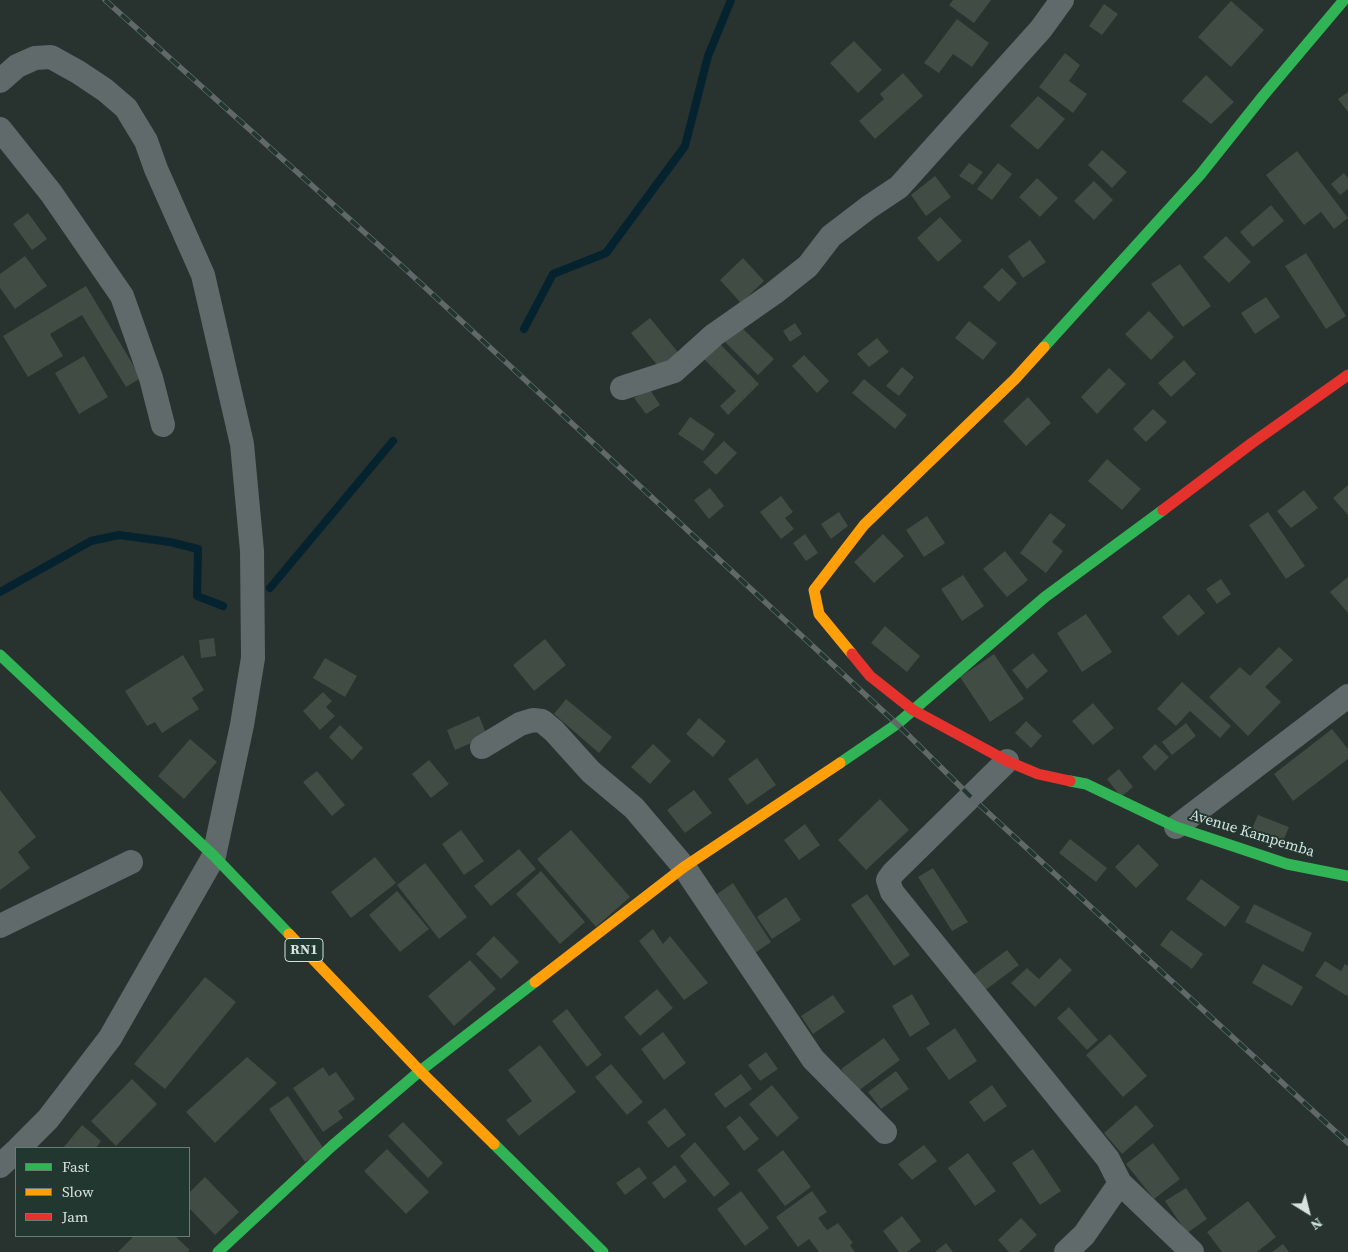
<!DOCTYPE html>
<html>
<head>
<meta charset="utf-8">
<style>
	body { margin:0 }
	#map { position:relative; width:1348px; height:1252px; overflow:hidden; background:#28322f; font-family:"Source Serif 4",serif }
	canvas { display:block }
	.legend { position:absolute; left:15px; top:1147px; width:175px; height:90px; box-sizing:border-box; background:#233731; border:1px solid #6b7b76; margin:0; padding:6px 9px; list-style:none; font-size:15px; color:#d6e2de }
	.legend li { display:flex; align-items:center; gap:10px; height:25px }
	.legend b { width:25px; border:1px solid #6b7b76 }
	.north { position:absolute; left:1283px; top:1187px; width:50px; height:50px; -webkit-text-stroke:4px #233731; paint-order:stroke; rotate:144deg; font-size:14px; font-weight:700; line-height:20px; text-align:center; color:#d6e2de }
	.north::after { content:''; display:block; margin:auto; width:18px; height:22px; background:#d6e2de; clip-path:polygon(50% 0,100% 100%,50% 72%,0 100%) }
</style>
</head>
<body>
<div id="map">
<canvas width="1348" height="1252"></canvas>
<ul class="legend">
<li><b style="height:6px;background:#30b455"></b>Fast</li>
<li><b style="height:6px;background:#ff9f0a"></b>Slow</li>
<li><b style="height:6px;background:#e5322d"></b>Jam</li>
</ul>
<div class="north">N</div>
</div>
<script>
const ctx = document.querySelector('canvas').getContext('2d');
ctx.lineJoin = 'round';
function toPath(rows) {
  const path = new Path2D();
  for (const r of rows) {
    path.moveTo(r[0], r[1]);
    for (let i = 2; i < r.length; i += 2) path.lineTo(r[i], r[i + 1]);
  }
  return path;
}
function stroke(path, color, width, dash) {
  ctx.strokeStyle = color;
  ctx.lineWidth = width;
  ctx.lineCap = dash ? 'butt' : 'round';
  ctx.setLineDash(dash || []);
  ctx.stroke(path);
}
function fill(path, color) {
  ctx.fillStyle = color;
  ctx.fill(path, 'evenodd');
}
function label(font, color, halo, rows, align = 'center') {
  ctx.font = font + ' "Source Serif 4",serif';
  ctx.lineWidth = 4;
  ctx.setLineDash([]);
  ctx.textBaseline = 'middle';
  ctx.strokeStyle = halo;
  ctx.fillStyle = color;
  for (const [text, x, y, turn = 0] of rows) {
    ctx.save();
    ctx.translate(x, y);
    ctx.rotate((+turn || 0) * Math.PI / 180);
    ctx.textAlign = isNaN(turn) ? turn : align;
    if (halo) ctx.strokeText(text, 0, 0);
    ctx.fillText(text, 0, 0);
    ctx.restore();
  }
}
const stream = toPath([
	[524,329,553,274,606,253,685,146,708,56,731,0],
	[270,588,393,441],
	[0,592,91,541,119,535,170,542,198,549,197,596,223,606]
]);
const building = toPath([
	[953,0,991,0,974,23,949,5],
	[1231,1,1264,30,1231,67,1198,37],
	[1104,4,1118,14,1102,35,1089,26],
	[957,19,989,43,972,67,953,54,939,73,924,63],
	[854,41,882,70,858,93,830,63],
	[1065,53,1080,65,1069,81,1087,94,1073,113,1039,87],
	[903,73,923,96,875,139,859,121,884,99,880,94],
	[1206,75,1234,102,1211,124,1182,101],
	[1348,92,1348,112,1338,99],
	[1038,96,1065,119,1038,150,1010,126],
	[1102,150,1127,172,1112,188,1088,165],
	[1297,151,1348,218,1334,229,1321,212,1304,225,1266,175],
	[969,163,983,172,973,185,959,176],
	[998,163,1012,174,992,200,977,189],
	[1344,173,1348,178,1348,189,1340,195,1331,184],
	[935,176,951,197,926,216,911,195],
	[1037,178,1058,198,1040,217,1019,197],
	[1094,181,1113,200,1094,220,1074,201],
	[1271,205,1284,221,1253,247,1240,232],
	[28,213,47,239,32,250,13,224],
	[940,217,962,241,938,262,917,238],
	[1226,236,1251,262,1229,283,1203,257],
	[1030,240,1046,262,1023,278,1008,256],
	[1306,253,1346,316,1326,329,1285,266],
	[25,256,47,286,15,309,0,288,0,274],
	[743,258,764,281,741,303,720,280],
	[1180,264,1211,306,1183,327,1151,284],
	[1002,268,1017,283,999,302,983,287],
	[86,286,141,378,126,387,82,315,50,334,63,356,28,377,3,336],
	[1266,297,1280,317,1255,334,1241,313],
	[1149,311,1174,337,1151,360,1125,334],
	[650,318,681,356,662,371,631,333],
	[969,321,997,343,983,360,955,338],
	[795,323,802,334,790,342,783,331],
	[740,326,774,359,758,375,725,342],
	[877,338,889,352,869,367,857,354],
	[719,343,759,384,728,415,720,406,736,391,704,359],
	[804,355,829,381,817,393,792,366],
	[84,356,108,397,79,414,55,373],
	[1184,360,1196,374,1171,397,1158,383],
	[902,367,914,377,899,396,886,386],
	[1109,368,1126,384,1097,414,1081,397],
	[864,379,907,415,895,429,852,393],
	[649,388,660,405,646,414,634,398],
	[1028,397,1051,423,1026,446,1003,421],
	[1153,409,1167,422,1146,442,1133,429],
	[690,417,715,434,703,451,678,434],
	[724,441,737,453,716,475,703,462],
	[1107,459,1141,489,1122,510,1088,481],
	[1348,485,1348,515,1333,498],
	[710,488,724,506,709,519,694,500],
	[1304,490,1318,508,1291,528,1277,511],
	[781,496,793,512,785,518,794,529,781,539,760,512],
	[839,512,848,526,831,539,821,524],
	[1268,512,1305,566,1286,579,1249,525],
	[1050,513,1066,525,1052,542,1063,551,1046,573,1020,553],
	[927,516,945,543,924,557,906,530],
	[805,534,818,553,806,561,793,543],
	[883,534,904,556,874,583,854,562],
	[1005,551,1028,580,1007,597,983,569],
	[963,575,984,606,962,621,941,589],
	[1348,577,1348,613,1330,592],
	[1221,579,1231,594,1217,604,1206,589],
	[1189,594,1205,613,1178,636,1162,617],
	[1086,614,1112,652,1082,672,1057,633],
	[885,626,920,656,907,672,871,643],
	[214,638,216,656,201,658,199,640],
	[545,639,566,665,534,691,513,665],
	[1279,647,1293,660,1265,687,1281,702,1248,736,1209,697,1240,667,1250,676],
	[1033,653,1048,671,1027,689,1012,670],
	[994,654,1024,699,990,722,960,677],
	[183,655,204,690,192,698,199,709,162,733,155,722,147,726,125,691],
	[325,658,357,676,345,697,313,678],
	[1182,682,1231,726,1220,738,1190,711,1176,726,1157,709],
	[323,692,332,701,326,707,335,716,320,730,303,711],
	[566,699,612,737,599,753,554,714],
	[1093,703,1114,728,1093,745,1072,721],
	[479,716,487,736,455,750,447,730],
	[699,718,726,741,713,757,686,734],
	[1026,721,1042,736,1031,748,1015,733],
	[1186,723,1196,736,1172,755,1162,742],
	[340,725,363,748,352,760,329,737],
	[1332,729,1348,749,1348,759,1293,801,1274,774],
	[190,739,217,762,184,799,158,776],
	[653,744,671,761,650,784,631,767],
	[1155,744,1169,757,1155,771,1142,757],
	[757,758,776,785,747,805,728,779],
	[429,760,449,784,431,798,412,774],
	[1119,769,1133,787,1121,797,1107,779],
	[317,771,345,805,332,816,303,782],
	[0,790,36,837,18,852,30,868,0,890],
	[694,790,712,813,685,833,667,810],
	[880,799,909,830,866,870,838,840],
	[1258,815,1289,827,1281,846,1250,833],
	[805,824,820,845,799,860,784,840],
	[461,830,484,861,464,875,442,844],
	[571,830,630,897,596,927,537,859],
	[1070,839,1107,868,1096,882,1059,853],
	[1138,844,1159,865,1136,888,1115,867],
	[519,849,536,869,491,906,474,886],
	[375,857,396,883,351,918,331,892],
	[425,863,467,917,439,939,397,885],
	[933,868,968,922,952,931,918,877],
	[541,871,585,922,560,944,516,894],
	[1201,879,1240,907,1225,927,1186,899],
	[733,883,771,942,755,953,717,894],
	[397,891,429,929,400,952,369,915],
	[867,894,910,955,894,966,851,905],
	[786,897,801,920,772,939,757,917],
	[1254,904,1312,933,1303,952,1245,922],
	[653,929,663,944,670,936,708,983,684,1000,639,941],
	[1171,930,1203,954,1192,969,1160,945],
	[494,936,519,962,501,979,476,954],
	[1007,950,1019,965,984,991,972,976],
	[1060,958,1072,970,1035,1007,1011,983,1027,968,1039,979],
	[470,960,496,989,454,1026,428,996],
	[1325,961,1341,971,1345,964,1348,966,1348,994,1347,996,1315,976],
	[1263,964,1303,987,1292,1006,1252,983],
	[205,977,236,1002,165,1089,134,1064],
	[657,989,673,1008,640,1036,624,1017],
	[912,994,930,1024,910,1037,892,1006],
	[833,995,845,1012,813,1034,801,1016],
	[1069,1007,1098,1040,1087,1050,1057,1018],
	[567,1009,602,1055,587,1067,552,1021],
	[955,1028,977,1061,949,1080,926,1048],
	[663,1032,686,1063,664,1080,641,1049],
	[1110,1034,1147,1076,1123,1097,1086,1055],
	[884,1038,900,1060,858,1091,841,1069],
	[540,1045,576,1092,519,1136,506,1120,532,1101,508,1070],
	[766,1052,778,1069,760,1081,748,1065],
	[247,1057,277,1083,215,1143,186,1112],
	[611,1064,643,1102,627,1115,595,1077],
	[323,1067,329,1076,336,1072,355,1099,338,1111,343,1118,323,1132,293,1088],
	[896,1071,909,1089,881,1109,868,1092],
	[741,1074,752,1089,725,1108,714,1094],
	[132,1079,157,1104,116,1146,91,1121],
	[772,1085,799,1118,777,1137,749,1104],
	[992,1085,1007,1106,984,1122,969,1102],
	[288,1096,324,1149,305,1162,269,1109],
	[1136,1105,1154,1126,1122,1154,1104,1133],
	[665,1108,686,1135,668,1148,647,1122],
	[740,1116,759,1139,744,1151,726,1127],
	[403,1122,443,1163,428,1178,388,1136],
	[82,1125,101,1141,96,1148,63,1148],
	[695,1142,730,1184,714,1197,680,1156],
	[1153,1143,1180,1179,1154,1199,1126,1164],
	[924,1145,937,1161,912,1180,898,1164],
	[387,1149,429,1192,406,1214,364,1171],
	[1033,1149,1061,1191,1040,1205,1012,1163],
	[783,1150,811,1187,785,1206,757,1170],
	[968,1153,996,1191,975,1206,948,1168],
	[675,1165,687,1181,664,1199,652,1183],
	[639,1167,647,1178,625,1195,616,1183],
	[205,1177,239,1212,215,1235,189,1208,189,1193],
	[1186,1188,1207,1219,1187,1233,1165,1201],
	[741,1191,769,1228,745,1246,717,1209],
	[812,1191,827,1212,818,1218,827,1230,838,1223,853,1243,850,1245,855,1252,819,1252,809,1239,798,1247,776,1217],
	[1248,1201,1276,1237,1257,1252,1222,1252,1207,1232],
	[902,1216,921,1241,907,1252,899,1252,883,1231],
	[1021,1218,1037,1235,1019,1252,1009,1252,998,1240],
	[134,1236,175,1236,190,1250,187,1252,118,1252],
	[946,1243,953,1252,935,1252],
	[1283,1244,1289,1252,1272,1252]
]);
const street = toPath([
	[0,81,17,66,35,58,51,57,78,72,105,90,126,108,146,141,156,169,203,275,242,444,252,551,253,658,242,725,214,856,110,1038,48,1119,19,1148],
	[0,129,51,193,122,296,151,378,163,425],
	[622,388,674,371,714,335,774,293,808,266,831,236,869,207,899,187,1041,29,1062,0],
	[482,747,520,724,533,720,542,721,554,731,591,772,634,808,684,867,813,1059,885,1132],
	[1007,761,893,873,888,880,892,892,1108,1159,1120,1183,1192,1252],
	[1176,827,1348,696],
	[0,926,131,862],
	[0,1166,16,1151],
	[1066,1252,1084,1235,1120,1183]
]);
const fast = toPath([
	[1044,347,1200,175,1263,96,1344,0],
	[0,655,214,856,289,934],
	[840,763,897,724,1045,597,1163,510],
	[1070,781,1086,784,1176,827,1287,864,1348,876],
	[494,1144,603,1252],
	[218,1252,332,1146,420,1071,535,982]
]);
const slow = toPath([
	[852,654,819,614,814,590,864,525,1015,379,1044,347],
	[289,934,420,1071,494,1144],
	[535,982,684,867,840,763]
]);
const jam = toPath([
	[1163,510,1252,443,1348,375],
	[852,654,870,676,913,710,1007,761,1038,774,1070,781]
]);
const rail = toPath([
	[105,0,403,267,897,724,971,797,1348,1143]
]);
const shields = [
	[304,950,38]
];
const shieldNames = [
	["RN1",304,950]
];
const streetNames = [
	["Avenue Kampemba",1252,834,17]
];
stroke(stream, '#05232e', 8);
fill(building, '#404c44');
stroke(street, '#606a6a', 24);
stroke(fast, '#30b455', 11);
stroke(slow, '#ff9f0a', 11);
stroke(jam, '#e5322d', 11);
stroke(rail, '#606968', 5.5);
stroke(rail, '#233731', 4, [11]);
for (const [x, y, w] of shields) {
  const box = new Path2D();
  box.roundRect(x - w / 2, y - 11.5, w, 23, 4);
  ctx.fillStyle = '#233731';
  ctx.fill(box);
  stroke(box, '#d6e2de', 1);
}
label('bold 14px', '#d6e2de', null, shieldNames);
label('15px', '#d6e2de', '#233731', streetNames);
</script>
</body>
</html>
